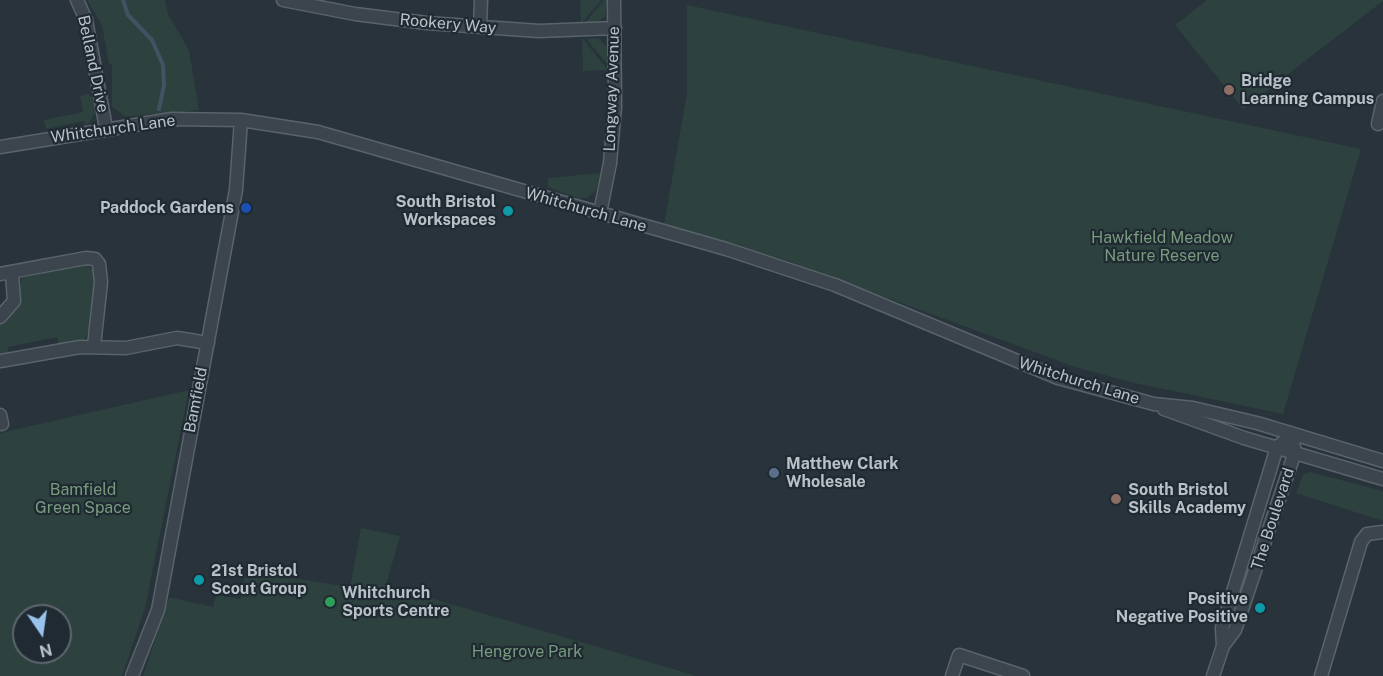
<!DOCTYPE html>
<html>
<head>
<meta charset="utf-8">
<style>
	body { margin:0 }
	#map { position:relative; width:1383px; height:676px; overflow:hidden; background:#28333c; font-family:"Public Sans",sans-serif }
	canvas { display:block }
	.north { position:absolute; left:12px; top:604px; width:60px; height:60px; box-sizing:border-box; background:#202a32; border:2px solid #5d666e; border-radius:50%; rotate:167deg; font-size:16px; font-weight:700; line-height:24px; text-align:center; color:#b8c0c8 }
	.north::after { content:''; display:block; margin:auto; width:21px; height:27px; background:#99c2ec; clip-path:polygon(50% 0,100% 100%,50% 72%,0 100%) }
</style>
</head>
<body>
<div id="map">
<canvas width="1383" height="676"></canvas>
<div class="north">N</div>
</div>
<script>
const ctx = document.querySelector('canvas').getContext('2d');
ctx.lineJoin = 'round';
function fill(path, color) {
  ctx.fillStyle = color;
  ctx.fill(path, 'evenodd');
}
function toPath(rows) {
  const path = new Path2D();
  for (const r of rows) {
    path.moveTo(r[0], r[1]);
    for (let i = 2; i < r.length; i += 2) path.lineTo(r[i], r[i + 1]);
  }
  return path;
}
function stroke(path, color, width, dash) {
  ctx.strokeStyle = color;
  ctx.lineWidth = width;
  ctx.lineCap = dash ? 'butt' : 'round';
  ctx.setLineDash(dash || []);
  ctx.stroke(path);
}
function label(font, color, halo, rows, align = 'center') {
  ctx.font = font + ' "Public Sans",sans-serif';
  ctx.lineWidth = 4.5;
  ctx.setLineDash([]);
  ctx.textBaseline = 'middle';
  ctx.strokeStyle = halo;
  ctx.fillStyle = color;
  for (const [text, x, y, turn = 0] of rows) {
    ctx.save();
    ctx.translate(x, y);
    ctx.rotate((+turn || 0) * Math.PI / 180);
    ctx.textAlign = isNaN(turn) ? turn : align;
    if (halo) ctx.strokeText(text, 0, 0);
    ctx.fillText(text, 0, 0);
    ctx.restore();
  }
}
const green = toPath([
	[87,0,165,0,168,14,189,50,199,110,132,116,125,116,112,107,112,64,109,64,102,25],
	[580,0,601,0,581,24],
	[604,0,607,0,605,17,596,22,585,23],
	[1207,0,1383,0,1383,1,1243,109,1175,25],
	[687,5,1361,149,1283,414,1130,382,1075,367,785,260,664,225,687,93],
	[598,38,608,48,609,66,586,39],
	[582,39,583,39,608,70,583,71],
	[88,94,95,99,97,110,89,123,85,125,84,121,46,129,44,120,83,112,80,96],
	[600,173,596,191,587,198,578,198,548,187,548,178],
	[84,263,95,272,96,278,88,332,84,340,59,346,57,337,8,347,9,355,0,355,0,324,18,307,22,278],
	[189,390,145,608,122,676,0,676,0,433],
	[24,616,60,616,60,652,24,652],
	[1310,472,1383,491,1383,521,1296,493,1303,475],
	[361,528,400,536,386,585,697,676,143,676,169,597,213,607,216,595,241,599,246,571,350,587]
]);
const stream = toPath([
	[123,0,128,15,152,40,163,65,164,85,159,109]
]);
const minor = toPath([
	[77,0,86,20,106,128],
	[283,0,355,14,427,23,539,31,615,28],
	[480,27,481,0],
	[1378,124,1383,101],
	[0,147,172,119,241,120,318,132,726,249,835,285,1058,378,1154,404,1193,408,1257,423,1383,461],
	[600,213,610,163,615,107,614,0],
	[0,274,86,258,95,259,99,264,101,282,94,346],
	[0,317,14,301,12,273],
	[0,361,80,347,126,348,177,338,208,343],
	[1164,409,1244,438,1383,479],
	[0,415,2,424],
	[1223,646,1222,628,1277,447,1283,442],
	[132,676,158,610,236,190,241,120],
	[952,676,959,655,1023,676],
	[1213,676,1223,646,1235,630,1295,452,1291,433],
	[1321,676,1361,542,1367,534,1383,532]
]);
const markers = [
	[1229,90,6,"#8d6e63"],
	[246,208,6,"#1a4fb4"],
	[508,211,6,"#0f9aa8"],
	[774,473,6,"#5c6f8a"],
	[1116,499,6,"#8d6e63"],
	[199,580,6,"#0f9aa8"],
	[330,602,6,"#2e9e5b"],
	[1260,608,6,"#0f9aa8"]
];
const streetNames = [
	["Rookery Way",448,24,5],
	["Belland Drive",93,64,78],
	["Longway Avenue",612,89,-88],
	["Whitchurch Lane",113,129,-8],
	["Whitchurch Lane",586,210,16],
	["Whitchurch Lane",1079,381,17],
	["Bamfield",196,400,-79],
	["The Boulevard",1273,519,-72]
];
const poiNames = [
	["Bridge",1241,81],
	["Learning Campus",1241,99],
	["South Bristol",496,202,"right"],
	["Workspaces",496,220,"right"],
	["Paddock Gardens",234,208,"right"],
	["Matthew Clark",786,464],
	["Wholesale",786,482],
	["South Bristol",1128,490],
	["Skills Academy",1128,508],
	["21st Bristol",211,571],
	["Scout Group",211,589],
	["Whitchurch",342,593],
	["Sports Centre",342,611],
	["Positive",1248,599,"right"],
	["Negative Positive",1248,617,"right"]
];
const parkNames = [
	["Hawkfield Meadow",1162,238],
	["Nature Reserve",1162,256],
	["Bamfield",83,490],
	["Green Space",83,508],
	["Hengrove Park",527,652]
];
fill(green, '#2d413f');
stroke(stream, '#405363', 4);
stroke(minor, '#59636b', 15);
stroke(minor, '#3c454d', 12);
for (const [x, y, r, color] of markers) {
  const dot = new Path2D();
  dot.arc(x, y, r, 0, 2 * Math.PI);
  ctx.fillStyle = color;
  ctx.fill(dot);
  stroke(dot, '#202a32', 2);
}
label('16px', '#b8c0c8', '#202a32', streetNames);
label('bold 16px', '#b8c0c8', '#202a32', poiNames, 'left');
label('16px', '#799b7d', '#202a32', parkNames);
</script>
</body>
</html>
